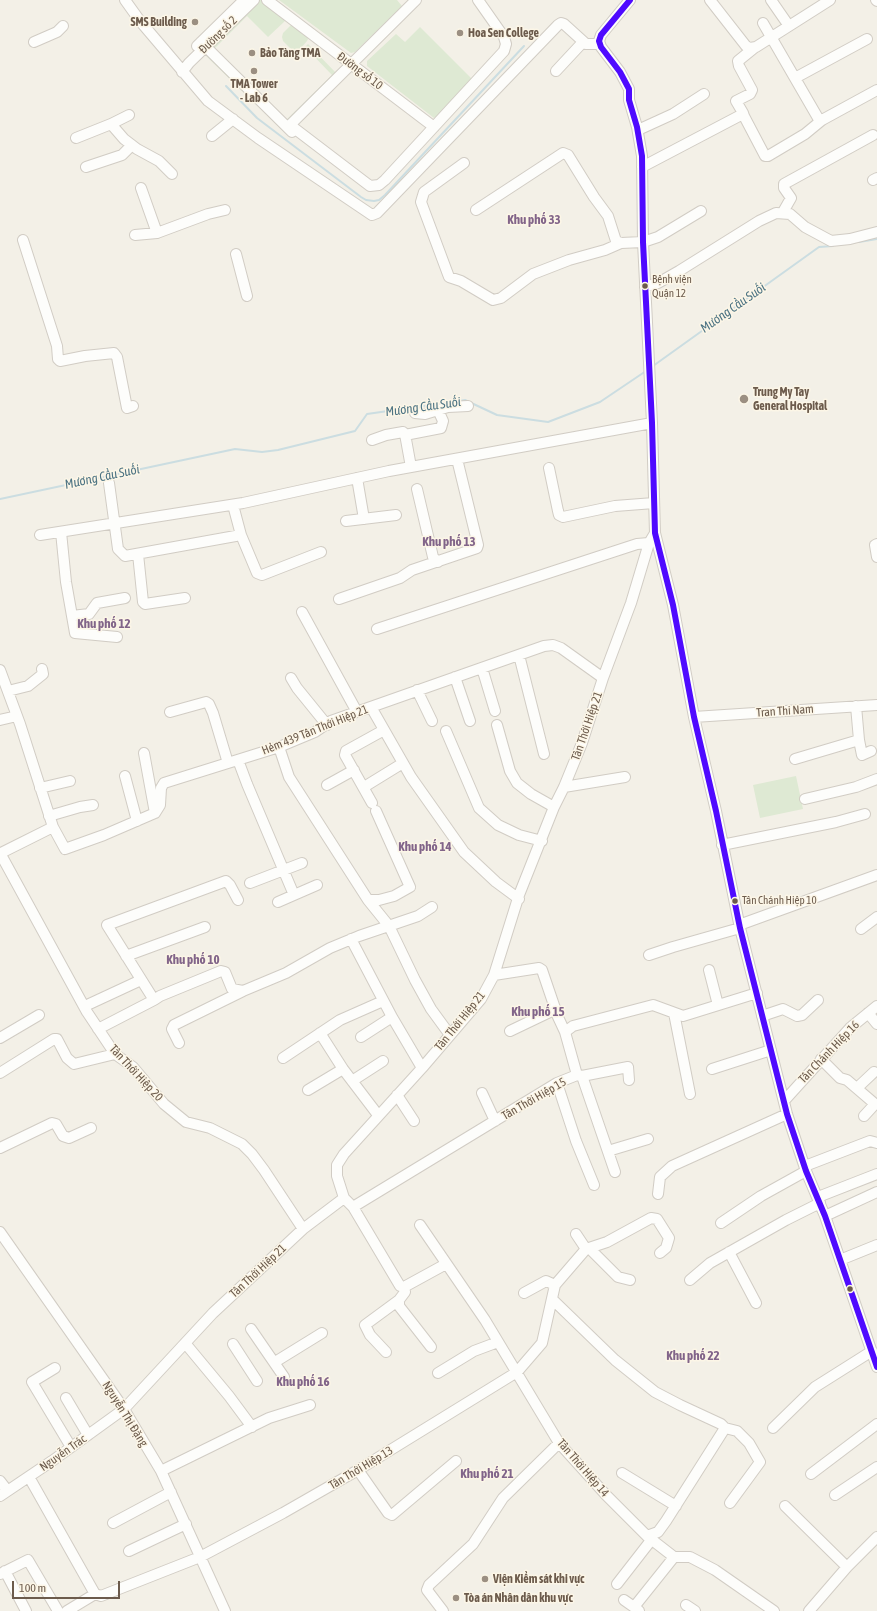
<!DOCTYPE html>
<html>
<head>
<meta charset="utf-8">
<style>
	body { margin:0 }
	#map { position:relative; width:877px; height:1611px; overflow:hidden; background:#f3f0e7; font-family:"Asap Condensed",sans-serif }
	canvas { display:block }
	.scale { position:absolute; left:12px; top:1581px; width:108px; height:18px; box-sizing:border-box; border:2px solid #6c5b4c; border-top:0; padding-left:5px; font-size:12px; line-height:14px; white-space:nowrap; color:#6c5b4c; -webkit-text-stroke:3px #fcf6e7; paint-order:stroke }
</style>
</head>
<body>
<div id="map">
<canvas width="877" height="1611"></canvas>
<div class="scale">100 m</div>
</div>
<script>
const ctx = document.querySelector('canvas').getContext('2d');
ctx.lineJoin = 'round';
function fill(path, color) {
  ctx.fillStyle = color;
  ctx.fill(path, 'evenodd');
}
function toPath(rows) {
  const path = new Path2D();
  for (const r of rows) {
    path.moveTo(r[0], r[1]);
    for (let i = 2; i < r.length; i += 2) path.lineTo(r[i], r[i + 1]);
  }
  return path;
}
function stroke(path, color, width, dash) {
  ctx.strokeStyle = color;
  ctx.lineWidth = width;
  ctx.lineCap = dash ? 'butt' : 'round';
  ctx.setLineDash(dash || []);
  ctx.stroke(path);
}
function label(font, color, halo, rows, align = 'center') {
  ctx.font = font + ' "Asap Condensed",sans-serif';
  ctx.lineWidth = 3;
  ctx.setLineDash([]);
  ctx.textBaseline = 'middle';
  ctx.strokeStyle = halo;
  ctx.fillStyle = color;
  for (const [text, x, y, turn = 0] of rows) {
    ctx.save();
    ctx.translate(x, y);
    ctx.rotate((+turn || 0) * Math.PI / 180);
    ctx.textAlign = isNaN(turn) ? turn : align;
    if (halo) ctx.strokeText(text, 0, 0);
    ctx.fillText(text, 0, 0);
    ctx.restore();
  }
}
const green = toPath([
	[258,0,264,0,285,21,268,37,247,16,209,54,280,126,332,75,305,47,308,44,337,74,281,129,204,54],
	[279,0,397,0,402,6,355,52,351,53],
	[292,24,307,36,308,39,307,41,300,49,296,50,292,50,283,41,282,37,283,33],
	[420,27,472,79,436,117,434,118,367,66,367,61,396,34,405,42],
	[796,776,803,809,760,818,753,785]
]);
const stream = toPath([
	[226,86,257,118,361,197,366,200,374,201,379,200,385,195,524,46],
	[859,242,877,239],
	[653,366,819,247,833,246],
	[454,402,465,400,497,415,548,422,600,402,646,371],
	[0,499,235,449,262,452,278,450,355,431,367,414,444,403]
]);
const minor = toPath([
	[125,0,140,21,208,101,258,138,372,215,377,213,558,25,561,23,564,24,586,44,599,44],
	[267,0,434,127],
	[416,0,290,125,370,186,379,185,385,180,504,51,506,44,504,37,478,0],
	[630,0,601,35,599,41,601,47,620,72,629,89,629,100,637,127,642,156,643,242,652,423,655,533,673,605,694,717,716,811,740,928,787,1114,806,1171,825,1216,877,1367],
	[710,0,746,46,750,48,756,47,830,0],
	[771,0,789,26],
	[876,0,877,1],
	[763,23,818,118,822,120,877,90],
	[34,42,57,32,63,26],
	[201,42,292,132],
	[197,46,244,0],
	[556,71,583,42],
	[182,72,189,63,254,0],
	[795,78,867,39],
	[744,116,743,113,736,101,750,94,752,90,739,66,738,61,754,48],
	[111,124,129,115],
	[638,130,673,114,704,94],
	[212,136,233,119],
	[76,138,111,124,124,139,137,149,159,161,172,174],
	[464,163,424,192,421,202,449,277,461,281,493,300,501,298,533,274,569,260,605,250,621,243],
	[86,167,122,155,132,145],
	[642,167,741,115,744,116,765,156,768,156,805,134,822,120],
	[873,180,877,178],
	[141,188,157,233],
	[476,210,563,153,568,155,594,197,608,216,616,241,621,243,643,242,658,237,701,211],
	[783,212,791,198,784,188,784,184,873,135],
	[135,235,157,233,208,214,225,210],
	[23,240,57,346,58,359,60,361,85,356,114,353,117,357,127,408,133,406],
	[236,254,247,296],
	[645,287,658,283,679,271,759,221,776,213,790,214,805,227,831,241,850,239,877,232],
	[415,413,425,414,448,407,468,406],
	[405,435,441,428,443,421,438,410],
	[372,440,386,435,403,432,405,434,411,467],
	[549,468,558,511,559,515,563,517,615,506,654,503],
	[357,478,364,519],
	[109,483,118,549,125,556,241,535,257,573,262,575,321,552],
	[417,489,433,557,438,562],
	[233,505,241,535],
	[346,521,396,515],
	[61,532,66,582,75,633,117,637],
	[40,535,243,503,389,471,652,423],
	[877,544,875,545,877,557],
	[138,554,143,602,145,604,185,598],
	[339,599,400,578,412,570,477,548,478,545,457,459],
	[302,612,357,712],
	[72,616,89,614,97,603,125,598],
	[377,629,637,544,649,543],
	[519,655,544,754],
	[482,668,495,711],
	[0,670,20,724,53,827,1,853],
	[455,677,470,721],
	[291,678,297,688,327,725],
	[417,690,432,721],
	[8,691,28,686,43,674,42,669],
	[856,706,859,740,862,755,871,751],
	[371,707,411,777,464,852,496,882,519,899],
	[170,712,206,702,209,704,213,713,228,763],
	[694,717,877,705],
	[0,720,17,716],
	[497,725,510,771,517,783,531,794,554,807],
	[446,731,479,808,498,825,519,835,542,841],
	[279,747,289,777,368,900,379,900,394,896,410,887,376,811],
	[144,753,155,813],
	[795,759,859,740],
	[238,760,247,784,294,895,317,885],
	[125,776,137,821],
	[327,785,354,770],
	[364,787,403,763],
	[564,787,625,777],
	[40,788,70,781],
	[805,799,856,787,877,779],
	[372,803,345,755,346,751,384,730],
	[49,816,80,807,93,805],
	[53,827,65,849,104,835,155,813,160,805,161,788,164,783,279,747,315,732,331,721,544,646,553,645,561,648,603,678],
	[722,845,836,822,865,814],
	[0,853,87,1012,115,1054,133,1067,164,1104,186,1122,210,1128,242,1144,252,1154,264,1170,303,1229],
	[250,883,302,863],
	[238,900,230,885,226,881,107,925,154,1000,160,996,221,971,225,972,232,989,243,991,286,973,330,948,359,936,418,916,432,907],
	[368,900,389,926,415,980,431,1009,450,1035],
	[278,902,294,895],
	[739,925,877,875],
	[861,929,877,917],
	[351,939,392,1017,361,1037],
	[649,955,673,947,740,928],
	[126,956,205,927],
	[709,970,718,1005],
	[494,975,539,968,542,970,558,1017,565,1032],
	[85,1006,141,980],
	[674,1013,690,1094],
	[868,1013,877,1024],
	[762,1016,783,1009,797,1016,802,1015,818,1000],
	[392,1017,422,1068],
	[98,1029,154,1000],
	[510,1031,556,1009],
	[320,1033,343,1069,378,1115],
	[0,1038,39,1015],
	[179,1043,172,1029,174,1025,243,991],
	[283,1058,340,1020,383,1001],
	[821,1059,840,1078,847,1080,875,1104,864,1116],
	[712,1069,771,1050],
	[0,1073,54,1039,57,1039,67,1058,74,1064,115,1054],
	[577,1075,582,1076,615,1172],
	[582,1076,628,1067,629,1080],
	[352,1081,383,1061],
	[557,1083,576,1141,594,1185],
	[857,1088,874,1072],
	[308,1090,343,1069],
	[482,1093,495,1121],
	[397,1095,414,1121],
	[784,1101,850,1028,877,1006],
	[0,1148,52,1123,56,1124,63,1136,69,1138,91,1128],
	[608,1151,648,1139],
	[805,1166,870,1141,877,1143],
	[658,1194,660,1177,672,1166,787,1114],
	[818,1197,877,1174],
	[344,1198,353,1207,557,1083,577,1075,565,1032,573,1026,653,1005,683,1016,757,993],
	[353,1207,400,1286,404,1287,446,1264],
	[825,1216,877,1192],
	[721,1223,761,1196,806,1171],
	[420,1225,485,1320,559,1443,606,1495,647,1536,674,1557,690,1557,715,1570,774,1611],
	[0,1232,124,1409,161,1471,225,1611],
	[589,1248,618,1277,630,1280],
	[586,1249,607,1242,651,1218,657,1219,669,1238,666,1248,660,1253],
	[729,1252,756,1303],
	[840,1260,877,1245],
	[690,1280,710,1263,786,1220,820,1203],
	[524,1293,546,1281,555,1285],
	[552,1299,615,1360,655,1392,680,1405,721,1424,725,1428,737,1431,749,1443,760,1462,730,1503],
	[399,1300,399,1306,431,1347],
	[251,1329,284,1377],
	[185,1343,229,1396,252,1427],
	[233,1344,257,1381],
	[386,1352,370,1335,365,1325,399,1300,405,1292,404,1287],
	[275,1362,322,1333],
	[55,1368,32,1382,71,1447],
	[438,1373,474,1351,498,1342],
	[66,1398,88,1435],
	[773,1428,815,1387,872,1351],
	[358,1470,388,1513,392,1515,456,1461],
	[161,1471,269,1418,310,1405],
	[622,1473,676,1506],
	[811,1474,877,1424],
	[29,1477,95,1594,101,1596,200,1557,283,1513,358,1470,517,1372,542,1343,555,1285,586,1249,576,1234],
	[0,1481,7,1490],
	[835,1495,877,1467],
	[0,1496,52,1461,124,1409,213,1313,303,1229,344,1198,337,1176,337,1165,344,1154,422,1068,481,999,494,975,519,895,554,807,564,787,582,743,603,678,631,603,649,543,655,533],
	[785,1506,847,1567],
	[113,1523,171,1492],
	[647,1536,658,1532,666,1521,725,1428],
	[129,1551,186,1524],
	[5,1571,26,1611],
	[0,1574,28,1560,58,1611],
	[617,1584,652,1539],
	[624,1600,634,1607],
	[686,1605,695,1611],
	[67,1611,95,1594],
	[443,1611,427,1590,429,1585,473,1544,503,1498,559,1443],
	[639,1611,634,1607,674,1557],
	[809,1611,847,1567,877,1537]
]);
const bus1 = toPath([
	[630,0,601,35,599,41,601,47,620,72,629,89,629,100,637,127,642,156,643,242,652,423,655,533,673,605,694,717,716,811,740,928,787,1114,806,1171,825,1216,877,1367]
]);
const markers = [
	[195,22,4,"#9b8f82"],
	[460,33,4,"#9b8f82"],
	[252,53,4,"#9b8f82"],
	[254,71,4,"#9b8f82"],
	[645,286,3.5,"#6c5b4c"],
	[744,399,5,"#9b8f82"],
	[735,901,3.5,"#6c5b4c"],
	[850,1289,3.5,"#6c5b4c"],
	[485,1579,4,"#9b8f82"],
	[456,1598,4,"#9b8f82"]
];
const busNames = [
	["Bệnh viện",652,280],
	["Quận 12",652,294],
	["Tân Chánh Hiệp 10",742,901]
];
const poiNames = [
	["SMS Building",187,22,"right"],
	["Hoa Sen College",468,33],
	["Bảo Tàng TMA",260,53],
	["TMA Tower",254,84,"center"],
	["- Lab 6",254,98,"center"],
	["Trung My Tay",753,392],
	["General Hospital",753,406],
	["Viện Kiểm sát khi vực",493,1579],
	["Tòa án Nhân dân khu vực",464,1598]
];
const streetNames = [
	["Đường số 2",218,35,-44],
	["Đường số 10",360,71,37],
	["Tran Thi Nam",785,711,-4],
	["Tân Thới Hiệp 21",587,726,-71],
	["Hẻm 439 Tân Thới Hiệp 21",315,730,-22],
	["Tân Thới Hiệp 21",460,1021,-51],
	["Tân Chánh Hiệp 16",829,1052,-46],
	["Tân Thới Hiệp 20",136,1073,47],
	["Tân Thới Hiệp 15",534,1099,-30],
	["Tân Thới Hiệp 21",258,1271,-43],
	["Nguyễn Thị Đặng",125,1414,58],
	["Nguyễn Trác",63,1453,-35],
	["Tân Thới Hiệp 13",361,1468,-31],
	["Tân Thới Hiệp 14",583,1468,49]
];
const neighbourhoodNames = [
	["Khu phố 33",534,220],
	["Khu phố 13",449,542],
	["Khu phố 12",104,624],
	["Khu phố 14",425,847],
	["Khu phố 10",193,960],
	["Khu phố 15",538,1012],
	["Khu phố 22",693,1356],
	["Khu phố 16",303,1382],
	["Khu phố 21",487,1474]
];
const waterNames = [
	["Mương Cầu Suối",733,308,-35],
	["Mương Cầu Suối",423,407,-8],
	["Mương Cầu Suối",102,477,-12]
];
fill(green, '#dee9d3');
stroke(stream, '#cbdde1', 2);
stroke(minor, '#d1ccc4', 12);
stroke(minor, '#fdfdfb', 10);
stroke(bus1, '#4f0aff', 6);
for (const [x, y, r, color] of markers) {
  const dot = new Path2D();
  dot.arc(x, y, r, 0, 2 * Math.PI);
  ctx.fillStyle = color;
  ctx.fill(dot);
  stroke(dot, '#fcf6e7', 1.5);
}
label('11px', '#6c5b4c', '#fcf6e7', busNames, 'left');
label('bold 12px', '#6c5b4c', '#fcf6e7', poiNames, 'left');
label('12px', '#6c5b4c', '#fcf6e7', streetNames);
label('bold 13px', '#816489', '#fcf6e7', neighbourhoodNames);
label('italic 13px', '#4c7383', '#fcf6e7', waterNames);
</script>
</body>
</html>
